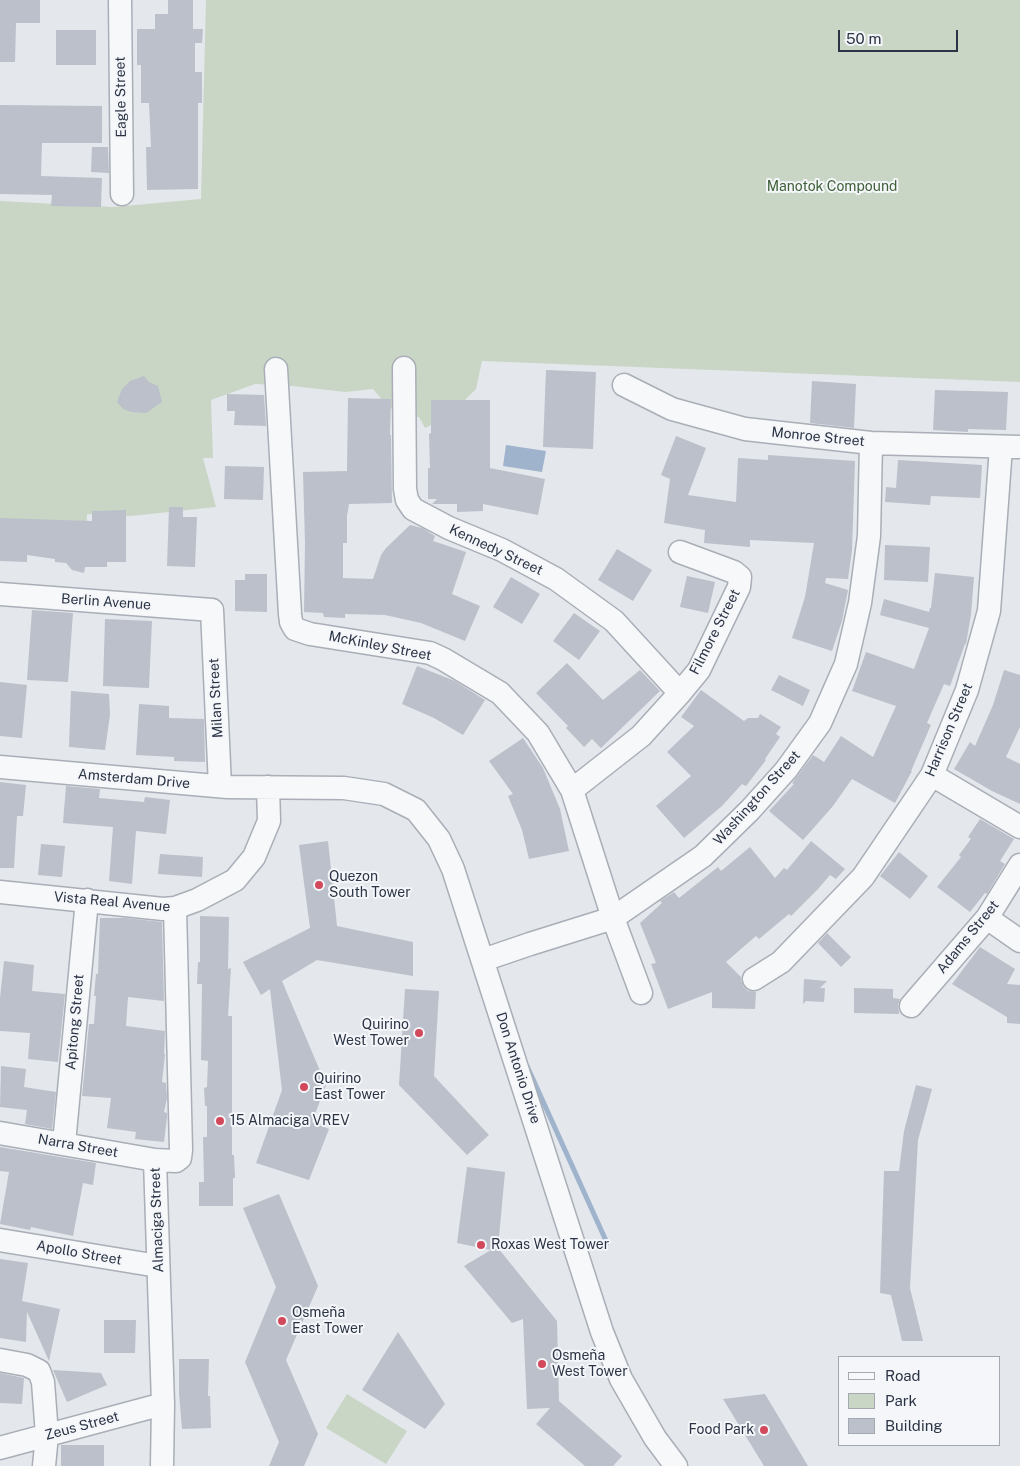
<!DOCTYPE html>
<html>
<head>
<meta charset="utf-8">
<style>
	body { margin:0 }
	#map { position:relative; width:1020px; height:1466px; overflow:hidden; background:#e4e7ec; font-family:"Public Sans",sans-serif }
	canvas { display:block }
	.legend { position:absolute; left:838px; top:1356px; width:162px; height:90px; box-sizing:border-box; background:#f4f6f9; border:1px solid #a4a8b1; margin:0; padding:6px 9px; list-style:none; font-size:15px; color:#2b3445 }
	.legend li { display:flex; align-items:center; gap:10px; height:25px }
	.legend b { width:25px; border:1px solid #a4a8b1 }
	.scale { position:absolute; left:838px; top:30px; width:120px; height:22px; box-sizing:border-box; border:2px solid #2b3445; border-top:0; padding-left:6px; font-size:15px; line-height:18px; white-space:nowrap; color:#2b3445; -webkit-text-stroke:4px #f4f6f9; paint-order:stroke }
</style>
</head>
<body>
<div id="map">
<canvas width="1020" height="1466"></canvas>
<ul class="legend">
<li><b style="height:6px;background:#f7f8fa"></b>Road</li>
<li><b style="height:14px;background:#c9d6c5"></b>Park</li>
<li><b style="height:14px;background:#bbc0ca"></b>Building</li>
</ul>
<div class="scale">50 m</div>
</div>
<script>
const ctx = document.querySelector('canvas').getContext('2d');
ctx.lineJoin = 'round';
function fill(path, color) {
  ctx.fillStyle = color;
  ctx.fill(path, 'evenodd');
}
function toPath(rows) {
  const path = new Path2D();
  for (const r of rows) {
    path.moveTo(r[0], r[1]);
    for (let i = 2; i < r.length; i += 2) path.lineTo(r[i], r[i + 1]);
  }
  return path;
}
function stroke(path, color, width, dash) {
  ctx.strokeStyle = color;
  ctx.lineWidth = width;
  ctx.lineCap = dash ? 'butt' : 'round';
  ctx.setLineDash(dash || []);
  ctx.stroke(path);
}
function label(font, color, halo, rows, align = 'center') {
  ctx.font = font + ' "Public Sans",sans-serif';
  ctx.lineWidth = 4;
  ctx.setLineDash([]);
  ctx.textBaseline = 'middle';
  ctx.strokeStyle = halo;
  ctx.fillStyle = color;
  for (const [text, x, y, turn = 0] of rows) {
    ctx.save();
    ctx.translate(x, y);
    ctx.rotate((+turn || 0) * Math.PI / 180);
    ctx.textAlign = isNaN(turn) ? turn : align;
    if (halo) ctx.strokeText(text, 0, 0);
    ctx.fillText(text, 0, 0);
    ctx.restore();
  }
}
const green = toPath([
	[206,0,1020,0,1020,382,482,361,476,389,448,417,425,428,419,417,400,416,386,404,373,389,345,392,293,386,255,384,211,400,213,458,203,458,216,507,131,516,87,514,86,533,0,539,0,201,113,207,201,199],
	[347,1394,407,1431,386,1464,326,1428]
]);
const water = toPath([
	[506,445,546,451,542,472,503,466]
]);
const stream = toPath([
	[527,1066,607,1243]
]);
const building = toPath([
	[0,0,40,0,40,23,16,23,15,62,0,62],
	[168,0,193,0,193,29,203,29,202,43,195,43,195,72,202,72,202,103,198,103,198,189,147,190,146,147,151,147,149,103,141,103,141,65,137,65,137,29,155,29,155,14,168,14],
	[56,30,96,30,96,65,56,65],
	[0,105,102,106,102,143,42,143,41,176,102,178,101,207,51,206,52,195,0,194],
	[92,147,108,147,109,173,91,172],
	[546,370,596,372,593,449,543,447],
	[144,376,149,382,158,386,162,402,146,413,132,412,123,409,117,402,122,389,130,381],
	[812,381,856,384,854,428,810,423],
	[935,390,1008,392,1006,430,968,429,968,432,933,430],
	[227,394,264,395,266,426,234,425,235,411,227,411],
	[348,398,391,399,390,435,391,435,392,503,349,504,347,516,347,543,343,543,343,578,373,579,381,555,386,548,410,525,422,528,435,536,433,541,466,552,452,594,480,606,465,641,421,623,385,615,345,614,345,618,324,617,323,613,304,612,305,543,303,472,347,471],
	[431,400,490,400,490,468,545,479,538,515,483,504,483,511,457,512,457,504,432,504,437,499,428,499,428,468,430,468,429,434,431,433],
	[676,436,706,448,688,495,736,502,738,458,768,460,768,455,855,461,852,550,848,579,826,578,825,583,848,590,842,621,832,651,792,638,805,597,814,543,750,540,750,547,704,543,705,530,664,523,670,479,661,475],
	[898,460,982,465,980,498,931,496,930,505,885,502,886,487,896,488],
	[225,466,264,467,263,500,224,499],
	[169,507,183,507,183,517,197,517,195,567,167,566],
	[126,510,126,562,107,562,107,567,85,567,84,573,72,570,66,563,55,562,55,559,27,555,27,562,0,561,0,518,92,521,92,511],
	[885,545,930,547,928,582,884,580],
	[617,549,652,570,633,601,598,580],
	[935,573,974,577,971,615,966,644,965,644,950,686,944,684,927,723,931,725,911,771,912,771,895,803,852,779,833,806,803,840,769,811,794,784,792,783,813,755,824,762,841,736,873,757,896,706,852,691,866,652,914,669,929,628,880,615,884,599,929,612,930,608,931,608],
	[245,574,267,574,267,612,235,611,235,580,245,580],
	[687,576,715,582,708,613,680,607],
	[511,577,540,594,522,624,493,607],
	[32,610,73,613,68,682,27,680],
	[574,613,600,631,579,660,553,641],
	[105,619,152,621,149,688,103,686],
	[567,663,603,700,640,670,660,691,601,748,592,739,584,747,566,728,568,726,536,693],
	[417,666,455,681,485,700,463,735,434,718,402,704],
	[1004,670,1020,675,1020,727,1006,757,1020,764,1020,804,992,791,954,769,970,742,975,746,993,705],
	[779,675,810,690,803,706,771,690],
	[0,682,27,685,22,738,0,736],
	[701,690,744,721,748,718,758,718,760,714,781,727,776,734,780,737,765,759,766,760,746,786,742,784,722,806,684,838,656,806,691,776,667,752,694,726,681,717],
	[71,691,109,694,110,715,105,750,69,747],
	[139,704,169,706,169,718,204,719,205,762,174,761,174,757,136,755],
	[523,738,543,768,560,809,569,851,529,859,522,830,508,796,513,794,489,761],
	[0,782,26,785,23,816,17,816,14,868,0,868],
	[66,786,100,789,99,798,144,802,145,797,170,800,166,834,136,831,132,884,109,881,113,827,63,823],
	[980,819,1014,839,1000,861,1005,864,987,894,985,893,970,912,937,887,961,857,959,855,971,839,968,837],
	[328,841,337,926,413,942,413,976,317,960,282,981,326,1085,312,1122,329,1129,309,1180,256,1163,282,1090,270,989,261,995,243,962,310,928,299,845],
	[811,841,845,869,836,879,830,875,818,889,791,916,789,914,759,939,756,936,726,962,741,977,741,980,743,986,748,991,756,992,755,1009,712,1008,712,992,668,1009,651,964,656,963,640,923,662,903,660,901,674,892,679,898,718,867,721,871,750,847,775,878,784,868,787,870],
	[41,844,65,846,62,877,38,875],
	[899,852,928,876,910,899,880,876],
	[160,854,203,857,202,877,158,874],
	[200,916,229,917,228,969,231,968,228,1016,232,1016,232,1155,234,1155,235,1178,233,1178,233,1206,199,1206,199,1182,204,1182,203,1137,207,1137,207,1106,205,1106,204,1088,207,1087,208,1061,201,1060,202,984,197,984,198,962,200,962],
	[100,918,126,918,162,922,164,1001,128,997,126,1026,165,1031,164,1054,165,1054,162,1082,166,1083,167,1098,164,1112,167,1113,167,1117,164,1142,135,1139,136,1132,107,1128,111,1098,82,1096,89,1024,94,1024,96,996,94,996,96,974,98,974],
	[827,933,851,957,841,967,818,943],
	[980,947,1015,969,1007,984,1020,985,1020,1024,1007,1023,1007,1017,952,984],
	[4,961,34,965,32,991,65,994,58,1062,28,1059,30,1033,0,1031,0,998],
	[804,979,827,981,820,988,825,988,824,1002,806,1001,803,1004],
	[854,988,893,989,893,998,900,999,898,1004,899,1014,854,1013],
	[405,989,439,991,434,1076,489,1135,467,1155,399,1085],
	[1,1066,26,1069,24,1087,56,1092,52,1129,25,1124,27,1110,0,1107],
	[916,1085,932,1089,918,1140,910,1288,923,1341,902,1341,891,1295,880,1293,884,1171,899,1171,904,1131],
	[0,1147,96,1163,93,1185,83,1183,73,1236,31,1227,30,1230,0,1224,9,1172,0,1171],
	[467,1167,505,1172,498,1248,557,1321,559,1401,622,1456,613,1466,585,1466,536,1424,550,1408,527,1409,523,1319,512,1323,464,1266,491,1250,457,1243],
	[279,1194,318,1286,286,1360,318,1434,304,1466,269,1466,279,1442,245,1362,276,1287,243,1208],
	[0,1259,28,1263,22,1301,60,1309,49,1361,27,1312,26,1342,0,1338],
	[104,1320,136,1320,135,1353,104,1353],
	[398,1332,445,1404,425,1429,362,1390],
	[179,1359,209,1359,208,1396,210,1396,211,1428,182,1429,179,1393],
	[53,1370,101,1373,107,1385,67,1402],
	[0,1373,24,1378,22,1404,0,1403],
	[765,1394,808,1466,764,1466,723,1399],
	[61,1445,104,1445,104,1466,61,1466]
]);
const minor = toPath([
	[120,0,122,194],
	[404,368,405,489,407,500,413,509,449,528,502,550,556,579,614,621,680,693],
	[276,369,290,614,291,622,295,629,310,634,430,653,443,659,500,693,538,733,572,790,613,918,641,993],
	[624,385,672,409,745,429,871,443,1020,447],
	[0,594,212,610,220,786],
	[0,767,227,787,344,788,384,794,416,810,439,839,453,869,602,1332,621,1379,655,1438,676,1466],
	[932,775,1020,827],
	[572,790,641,736,680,693,699,670,739,587,740,577,734,572,680,552],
	[0,892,163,909,175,908,197,900,235,880,254,857,269,821,268,787],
	[987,918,1020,941],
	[483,960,530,944,613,918,703,856,750,810,786,770,820,723,846,664,860,603,869,536,871,443],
	[754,979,781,962,863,877,932,775,967,690,989,611,1001,447],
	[911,1006,987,918,1020,865],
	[0,1133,155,1160,176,1161,180,1158,181,1150,175,908],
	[64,1143,87,900],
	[155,1160,163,1404,162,1466],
	[0,1240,158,1266],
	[0,1360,27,1365,39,1371,43,1382,47,1435,44,1466],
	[0,1448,163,1404]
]);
const markers = [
	[319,885,5,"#d1495b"],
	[419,1033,5,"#d1495b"],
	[304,1087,5,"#d1495b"],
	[220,1121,5,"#d1495b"],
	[481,1245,5,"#d1495b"],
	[282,1321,5,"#d1495b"],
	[542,1364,5,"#d1495b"],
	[764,1430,5,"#d1495b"]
];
const streetNames = [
	["Eagle Street",121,97,-91],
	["Monroe Street",818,437,6],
	["Kennedy Street",496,550,25],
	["Berlin Avenue",106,602,4],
	["Filmore Street",715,632,-63],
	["McKinley Street",380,646,11],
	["Milan Street",216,698,-93],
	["Harrison Street",949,730,-67],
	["Amsterdam Drive",134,779,5],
	["Washington Street",757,798,-48],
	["Vista Real Avenue",112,902,5],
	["Adams Street",968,937,-51],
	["Apitong Street",75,1022,-85],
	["Don Antonio Drive",518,1068,72],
	["Narra Street",78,1146,10],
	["Almaciga Street",157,1220,-92],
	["Apollo Street",79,1253,10],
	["Zeus Street",82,1426,-15]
];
const parkNames = [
	["Manotok Compound",832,187]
];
const poiNames = [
	["Quezon",329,877],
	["South Tower",329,893],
	["Quirino",409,1025,"right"],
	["West Tower",409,1041,"right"],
	["Quirino",314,1079],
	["East Tower",314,1095],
	["15 Almaciga VREV",230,1121],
	["Roxas West Tower",491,1245],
	["Osmeña",292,1313],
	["East Tower",292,1329],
	["Osmeña",552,1356],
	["West Tower",552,1372],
	["Food Park",754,1430,"right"]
];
fill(green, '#c9d6c5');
fill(water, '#9fb4cc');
stroke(stream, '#9fb4cc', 5);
fill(building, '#bbc0ca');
stroke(minor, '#a9aeb7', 25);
stroke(minor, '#f7f8fa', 22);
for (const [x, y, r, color] of markers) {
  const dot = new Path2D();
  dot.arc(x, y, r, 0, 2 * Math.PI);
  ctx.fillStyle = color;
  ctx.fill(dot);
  stroke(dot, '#f4f6f9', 2);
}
label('14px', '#2b3445', '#f4f6f9', streetNames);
label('14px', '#3f6138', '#f4f6f9', parkNames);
label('14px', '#2b3445', '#f4f6f9', poiNames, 'left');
</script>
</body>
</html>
